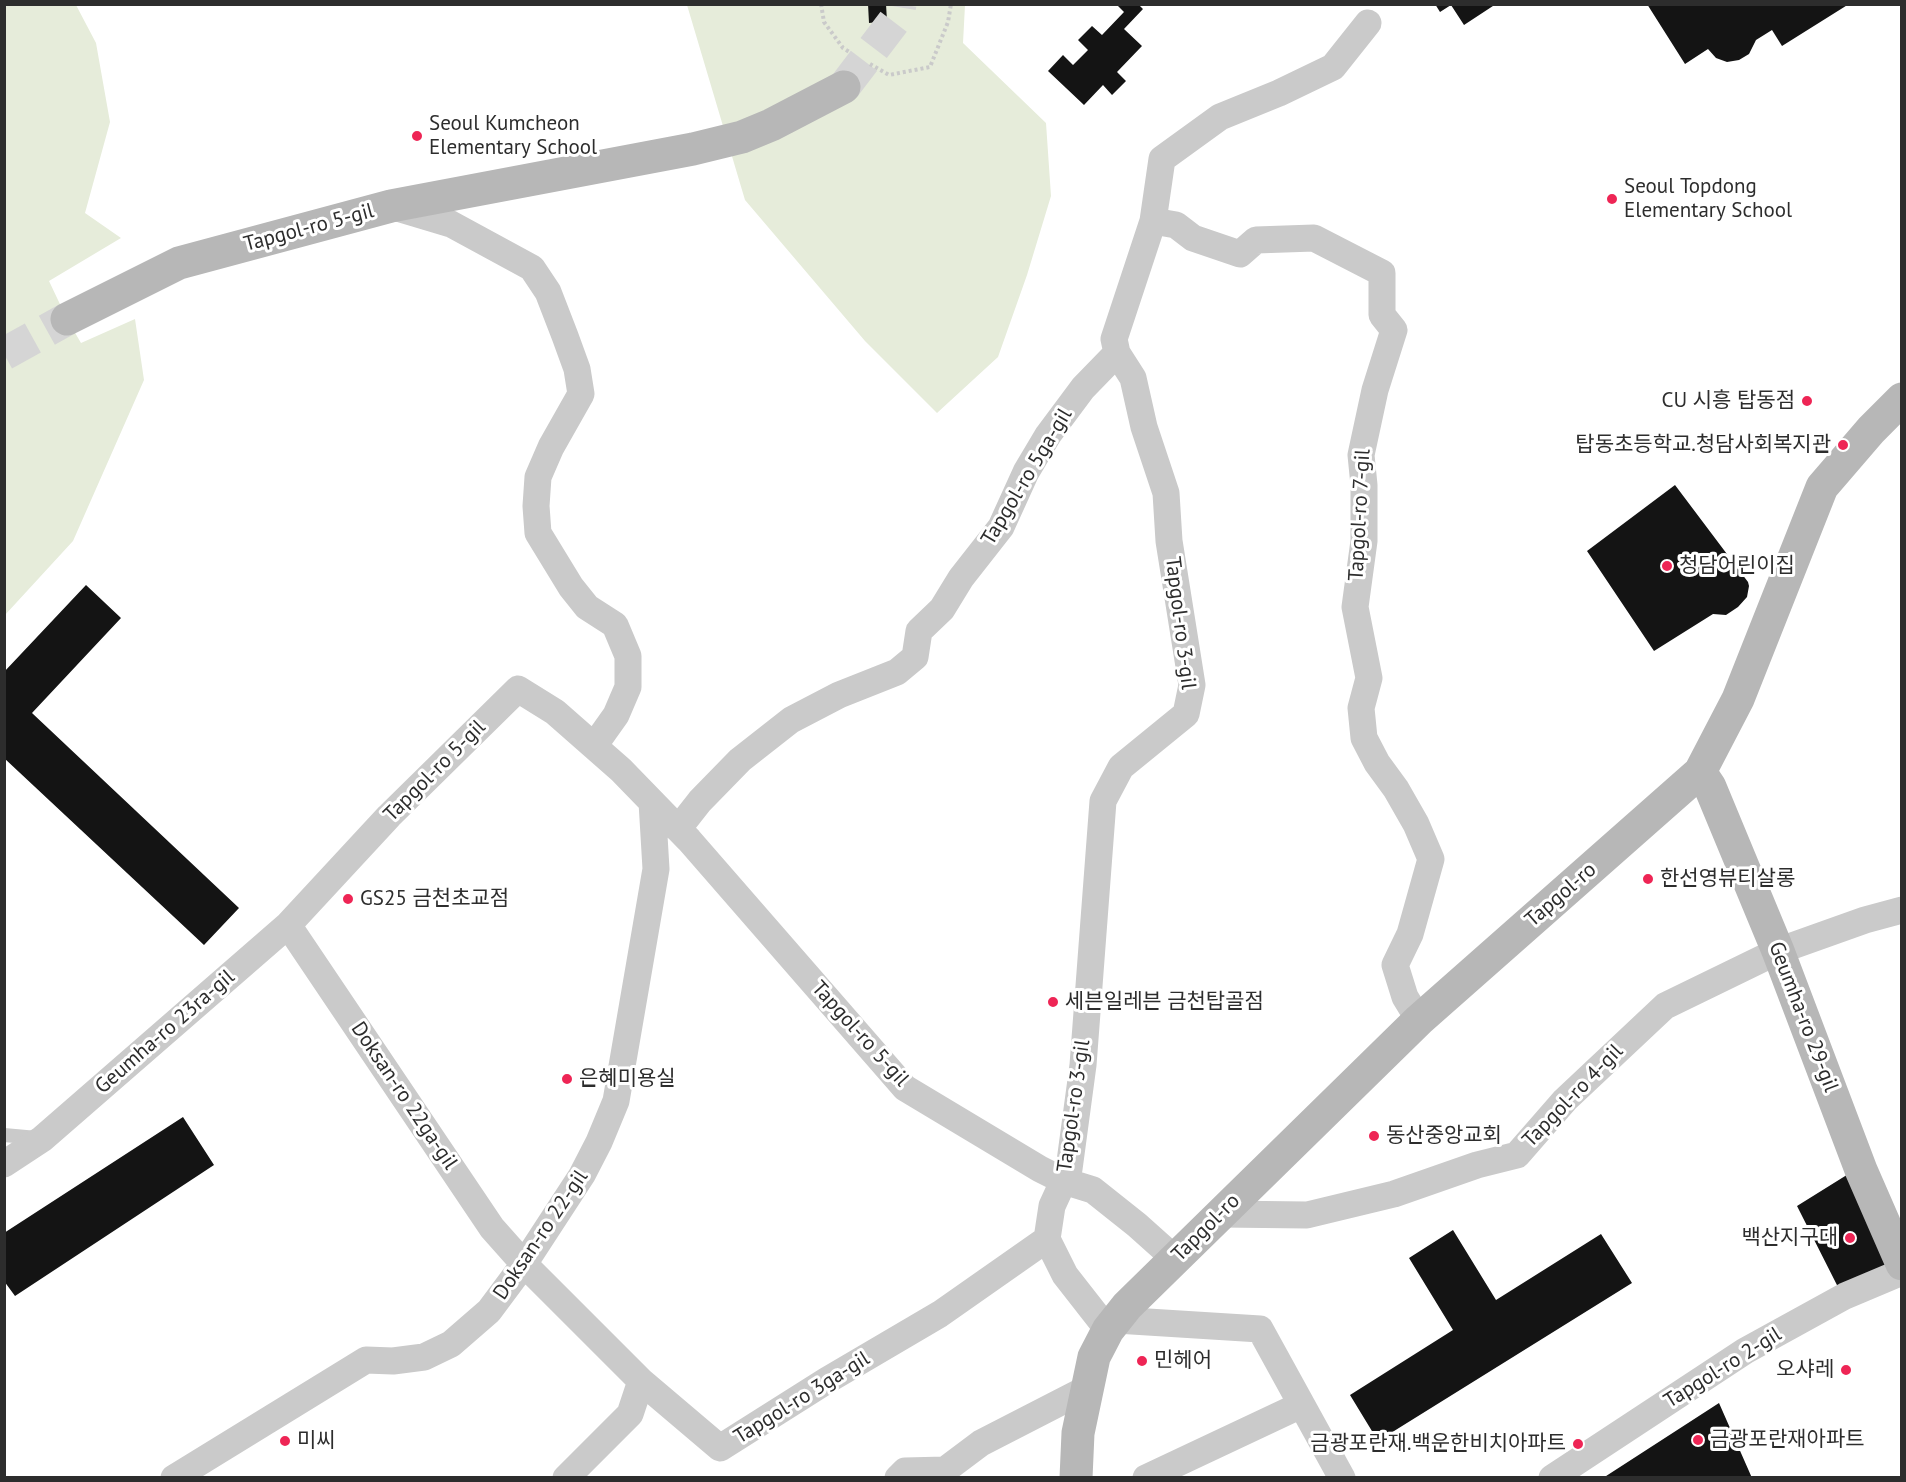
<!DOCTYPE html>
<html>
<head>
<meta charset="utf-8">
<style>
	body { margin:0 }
	#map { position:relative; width:1906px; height:1482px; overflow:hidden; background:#fff; font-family:"PT Sans",sans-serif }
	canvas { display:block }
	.frame { position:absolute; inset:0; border:6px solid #2d2d2d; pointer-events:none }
</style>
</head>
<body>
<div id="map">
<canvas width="1906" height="1482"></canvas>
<div class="frame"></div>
</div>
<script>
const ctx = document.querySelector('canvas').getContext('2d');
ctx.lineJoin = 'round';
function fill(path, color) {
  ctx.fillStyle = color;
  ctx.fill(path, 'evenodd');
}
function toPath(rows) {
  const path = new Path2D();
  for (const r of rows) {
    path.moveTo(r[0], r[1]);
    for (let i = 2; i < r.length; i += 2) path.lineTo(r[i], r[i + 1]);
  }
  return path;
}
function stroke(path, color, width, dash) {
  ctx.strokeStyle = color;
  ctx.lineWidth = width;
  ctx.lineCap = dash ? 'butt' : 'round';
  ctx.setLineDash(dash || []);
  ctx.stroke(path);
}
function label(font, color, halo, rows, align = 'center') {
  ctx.font = font + ' "PT Sans","Noto Sans KR",sans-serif';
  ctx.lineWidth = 6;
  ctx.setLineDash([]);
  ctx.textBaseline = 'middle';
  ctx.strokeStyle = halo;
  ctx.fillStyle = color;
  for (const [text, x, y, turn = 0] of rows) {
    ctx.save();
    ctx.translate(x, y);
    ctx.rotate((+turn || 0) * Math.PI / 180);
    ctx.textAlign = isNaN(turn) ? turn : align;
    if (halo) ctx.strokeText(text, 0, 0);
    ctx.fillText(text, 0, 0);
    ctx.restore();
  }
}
const green = toPath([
	[5,5,76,5,96,43,110,122,85,213,121,238,49,281,67,319,81,343,135,319,144,380,73,541,5,615],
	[687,5,965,5,963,43,1046,123,1051,196,1027,275,998,357,937,413,865,341,745,200]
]);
const building = toPath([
	[868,4,886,4,887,21,869,23],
	[1116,4,1138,4,1143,9,1124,29,1142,46,1117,72,1126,81,1112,95,1103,85,1084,105,1048,71,1063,55,1073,65,1088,50,1078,40,1092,26,1102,35,1124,12],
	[1435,4,1496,4,1464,25,1451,5,1440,12],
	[1647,4,1849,4,1782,46,1772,30,1756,40,1749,54,1739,60,1727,62,1716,58,1708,49,1685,64],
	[1675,485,1748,582,1749,586,1747,597,1738,607,1726,615,1713,614,1654,651,1587,551],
	[86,585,121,618,32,713,239,908,204,945,4,758,4,672],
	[183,1117,214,1165,15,1296,4,1281,4,1233],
	[1858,1168,1901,1269,1842,1295,1797,1206],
	[1453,1230,1496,1300,1601,1234,1632,1283,1378,1441,1350,1395,1453,1330,1409,1258],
	[1719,1403,1752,1478,1603,1478]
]);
const secondaryTunnel = toPath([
	[844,87,898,16,900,4],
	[4,354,67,319]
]);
const path = toPath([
	[821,4,824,22,843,48,851,53],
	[870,64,889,75,930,67,948,22,951,4]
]);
const lane = toPath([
	[4,1135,37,1138]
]);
const street = toPath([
	[391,206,451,224,532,268,548,292,565,336,577,369,581,394,551,447,538,477,536,506,538,533,571,587,587,607,615,625,628,656,628,687,616,715,594,746],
	[1153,221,1176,225,1193,238,1240,254,1256,240,1314,238,1382,273,1382,315,1394,330,1375,390,1361,455,1364,485,1364,541,1355,607,1369,678,1361,708,1364,738,1377,763,1396,789,1416,824,1431,859,1410,934,1395,965,1405,997,1419,1020],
	[678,829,700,801,740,760,791,720,839,695,897,672,915,657,919,631,942,609,961,578,1001,527,1026,472,1048,435,1083,388,1117,353],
	[288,925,492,1228,524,1264,641,1381,720,1448,826,1381,940,1314,1047,1239],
	[4,1164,42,1139,288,925,389,816,518,689,555,712,621,770,689,840,905,1088,1040,1169,1064,1181,1093,1190,1137,1225,1175,1259],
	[1221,1214,1307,1215,1394,1194,1477,1165,1517,1155,1565,1100,1665,1006,1778,951,1865,920,1902,910],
	[1116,1320,1260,1329,1342,1478],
	[1108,1330,1065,1275,1047,1239,1052,1206,1069,1169,1083,1065,1103,801,1121,767,1186,714,1192,685,1169,541,1166,493,1144,427,1133,378,1117,353,1114,339,1153,221,1162,159,1220,117,1279,93,1333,67,1368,23],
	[174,1478,366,1360,393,1361,424,1357,451,1344,489,1311,524,1264,582,1175,599,1142,616,1101,656,869,652,802],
	[566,1478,630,1414,641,1381],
	[898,1478,905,1471,945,1470,981,1443,1088,1388],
	[1146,1478,1301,1405],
	[1552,1478,1745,1351,1845,1296,1902,1272]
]);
const secondary = toPath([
	[67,319,179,263,391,206,693,149,742,137,771,125,844,87],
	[1700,772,1710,787,1778,951,1861,1170,1902,1264],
	[1076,1478,1078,1433,1094,1357,1108,1330,1127,1306,1419,1020,1700,772,1738,699,1822,487,1871,430,1902,399]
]);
const markers = [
	[417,136,6,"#ee2555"],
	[1612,199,6,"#ee2555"],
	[1807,401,6,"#ee2555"],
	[1843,445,6,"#ee2555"],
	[1667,566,6,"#ee2555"],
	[1648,879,6,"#ee2555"],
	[348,899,6,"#ee2555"],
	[1053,1002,6,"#ee2555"],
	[567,1079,6,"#ee2555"],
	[1374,1136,6,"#ee2555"],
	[1850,1238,6,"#ee2555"],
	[1142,1361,6,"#ee2555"],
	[1846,1370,6,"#ee2555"],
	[1698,1440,6,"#ee2555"],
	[285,1441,6,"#ee2555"],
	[1578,1444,6,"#ee2555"]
];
const poiNames = [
	["Seoul Kumcheon",429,124],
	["Elementary School",429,148],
	["Seoul Topdong",1624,187],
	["Elementary School",1624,211],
	["CU 시흥 탑동점",1795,401,"right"],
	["탑동초등학교.청담사회복지관",1831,445,"right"],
	["청담어린이집",1679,566],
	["한선영뷰티살롱",1660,879],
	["GS25 금천초교점",360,899],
	["세븐일레븐 금천탑골점",1065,1002],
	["은혜미용실",579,1079],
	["동산중앙교회",1386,1136],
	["백산지구대",1838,1238,"right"],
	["민헤어",1154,1361],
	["오샤레",1834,1370,"right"],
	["금광포란재아파트",1710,1440],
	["미씨",297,1441],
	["금광포란재.백운한비치아파트",1566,1444,"right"]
];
const streetNames = [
	["Tapgol-ro 5-gil",309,228,-15],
	["Tapgol-ro 5ga-gil",1027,477,-59],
	["Tapgol-ro 7-gil",1360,515,-87],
	["Tapgol-ro 3-gil",1180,623,83],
	["Tapgol-ro 5-gil",435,771,-45],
	["Tapgol-ro",1561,895,-41],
	["Geumha-ro 29-gil",1803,1017,69],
	["Geumha-ro 23ra-gil",165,1032,-41],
	["Tapgol-ro 5-gil",860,1034,48],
	["Doksan-ro 22ga-gil",404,1096,56],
	["Tapgol-ro 4-gil",1573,1096,-46],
	["Tapgol-ro 3-gil",1074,1106,-82],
	["Tapgol-ro",1206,1228,-45],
	["Doksan-ro 22-gil",541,1235,-56],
	["Tapgol-ro 2-gil",1723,1368,-32],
	["Tapgol-ro 3ga-gil",802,1398,-32]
];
fill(green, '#e6ecda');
fill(building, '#141414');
stroke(secondaryTunnel, '#d5d5d5', 33, [33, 16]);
stroke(path, '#cacaca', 4, [3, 3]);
stroke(lane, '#cacaca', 14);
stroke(street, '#cacaca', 27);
stroke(secondary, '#b7b7b7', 33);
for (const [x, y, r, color] of markers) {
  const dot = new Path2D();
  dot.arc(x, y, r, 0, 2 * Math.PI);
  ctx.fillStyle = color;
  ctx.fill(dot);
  stroke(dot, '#fff', 2);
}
label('21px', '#2d2d2d', '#fff', poiNames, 'left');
label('21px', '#2d2d2d', '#fff', streetNames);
</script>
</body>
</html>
